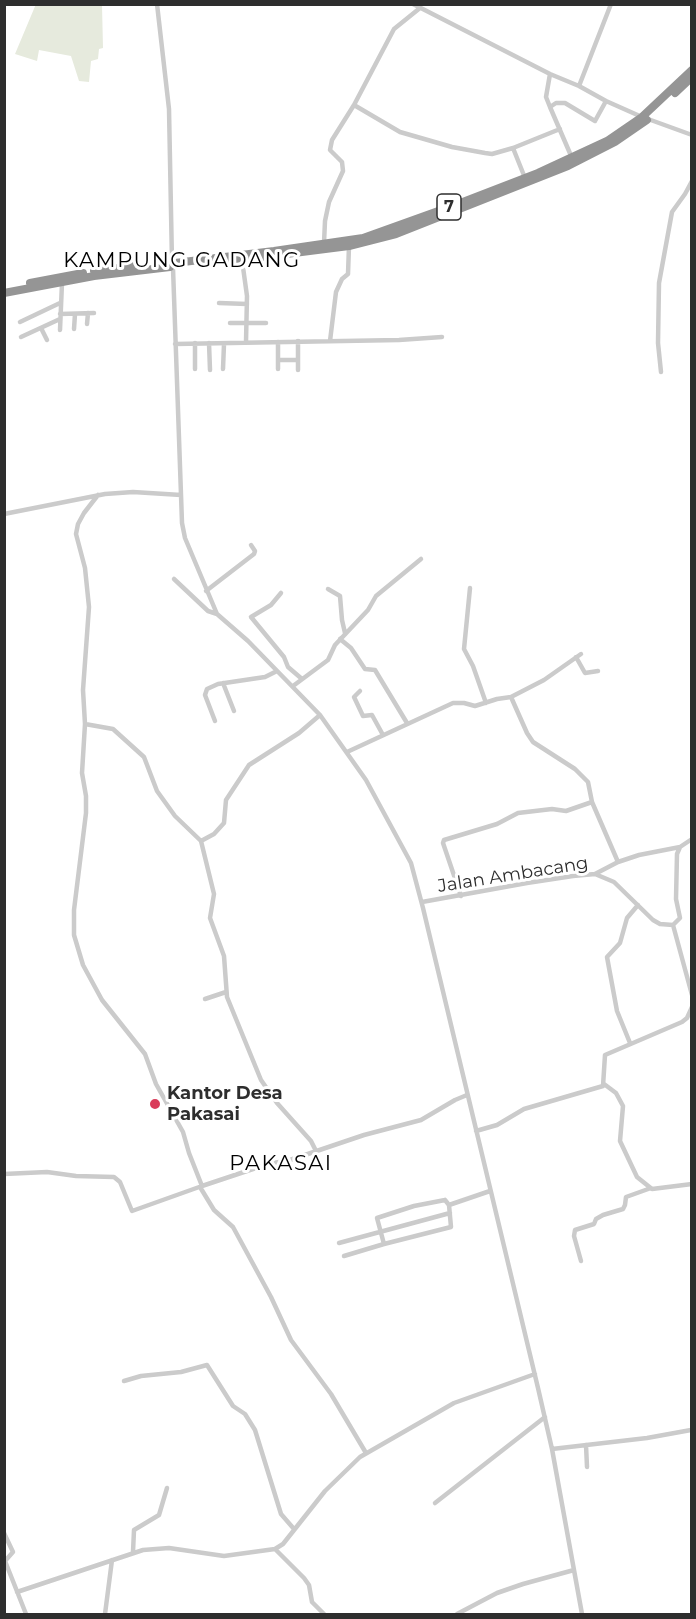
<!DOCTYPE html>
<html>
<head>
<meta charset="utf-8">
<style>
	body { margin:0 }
	#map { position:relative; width:696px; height:1619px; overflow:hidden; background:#fff; font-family:Montserrat,sans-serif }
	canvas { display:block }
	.frame { position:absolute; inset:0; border:6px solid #2e2e2e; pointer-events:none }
</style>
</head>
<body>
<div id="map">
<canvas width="696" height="1619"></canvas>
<div class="frame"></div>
</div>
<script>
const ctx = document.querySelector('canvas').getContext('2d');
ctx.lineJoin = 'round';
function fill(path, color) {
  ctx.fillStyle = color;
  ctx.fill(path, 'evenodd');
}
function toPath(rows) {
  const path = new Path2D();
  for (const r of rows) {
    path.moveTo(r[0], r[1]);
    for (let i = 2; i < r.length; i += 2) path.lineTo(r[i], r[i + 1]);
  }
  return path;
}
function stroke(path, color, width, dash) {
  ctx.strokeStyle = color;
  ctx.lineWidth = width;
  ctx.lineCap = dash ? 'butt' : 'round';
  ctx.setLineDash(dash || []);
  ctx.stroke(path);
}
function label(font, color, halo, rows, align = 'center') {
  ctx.font = font + ' Montserrat,sans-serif';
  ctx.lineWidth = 6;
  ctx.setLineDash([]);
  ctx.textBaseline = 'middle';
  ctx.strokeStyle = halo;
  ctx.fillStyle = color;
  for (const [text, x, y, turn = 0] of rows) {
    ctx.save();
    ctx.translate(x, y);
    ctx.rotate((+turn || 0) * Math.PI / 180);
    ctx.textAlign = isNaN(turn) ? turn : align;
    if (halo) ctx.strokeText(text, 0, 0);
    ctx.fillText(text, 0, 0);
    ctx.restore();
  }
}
const green = toPath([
	[36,4,102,5,103,48,99,49,98,59,91,61,89,82,79,81,71,56,39,50,37,61,15,54]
]);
const minor = toPath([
	[157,4,169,109,172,262],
	[413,4,550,74,579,86],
	[606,101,579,86,611,4],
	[354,105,400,132,452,147,485,153,492,154,513,148,560,129],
	[550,107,546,97,550,74],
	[648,119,692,135],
	[513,148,525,178],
	[572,158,550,107,556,103,565,103,595,121,606,101,642,117],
	[324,243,325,221,329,202,343,171,342,162,330,150,332,140,354,105,394,29,420,8],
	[242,260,247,296,246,342],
	[173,268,182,523,185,538,217,614,248,641,320,715,366,780,411,863,423,908,538,1388,552,1449,582,1614],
	[219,303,247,304],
	[60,314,94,313],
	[20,322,60,303],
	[230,323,266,323],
	[87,324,88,313],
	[41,328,47,340],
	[74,329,75,314],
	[60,330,62,283],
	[21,337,60,319],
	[298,341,298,370],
	[330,341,336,292,342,279,348,274,349,246],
	[278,342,278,369],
	[195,343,195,369],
	[209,343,210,370],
	[175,344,399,340,442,337],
	[278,360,298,360],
	[223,369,224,344],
	[661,372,658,343,659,283,672,212,685,194,692,181],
	[98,495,84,513,78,524,76,534,85,568,89,607,83,690,85,724,82,773,86,796,86,813,74,910,74,935,83,965,102,1000,145,1054,156,1084,183,1132,189,1153,202,1186,268,1164,290,1160,364,1135,421,1120,455,1100,467,1095],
	[4,514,105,494,133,492,181,495],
	[174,579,208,611,217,614],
	[470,588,464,649,473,666,486,703],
	[328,589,340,596,342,620,345,633],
	[206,591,254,554,255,551,251,545],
	[281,593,271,605,251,617,284,657,288,667,302,679],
	[340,639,351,648,365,669,375,670,407,723],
	[576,657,585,673,598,671],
	[223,683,234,711],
	[293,686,328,660,335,645,368,610,376,596,421,559],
	[360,691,354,697,363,716,372,715,383,735],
	[511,697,544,680,581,654],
	[215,721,205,695,207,689,218,684,265,677,277,671],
	[85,724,113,729,144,757,157,791,175,816,201,841,214,894,210,918,224,956,227,997,261,1080,277,1103,311,1141,316,1151],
	[347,752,453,703,464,703,475,706,497,699,511,697,527,733,533,742,575,769,588,782,592,802,618,862,595,874],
	[201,841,214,834,224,823,226,800,249,765,299,733,320,715],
	[618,862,639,855,680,847],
	[461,896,443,843,444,840,497,824,518,813,552,809,566,811,592,802],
	[422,902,527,883,573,876,595,874,614,882,653,920,660,924,673,925,680,918,676,899,677,854,680,847,692,839],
	[673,925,692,995],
	[205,999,226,992],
	[630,1043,617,1011,607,957,620,943,627,918,638,905],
	[604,1084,616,1093,623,1106,620,1141,637,1177,652,1189,692,1184],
	[476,1131,497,1125,524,1109,603,1086,605,1055,682,1022,687,1018,692,1007],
	[4,1174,47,1172,76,1176,114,1177,120,1182,132,1211,202,1186],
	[200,1187,214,1210,233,1227,271,1297,291,1340,331,1394,366,1453],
	[445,1200,449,1205,451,1227,384,1244,377,1218,414,1206,445,1200],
	[449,1205,490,1191],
	[339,1243,450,1213],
	[344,1256,384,1244],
	[581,1261,574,1236,575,1230,594,1224,596,1219,603,1215,623,1209,625,1205,626,1197,651,1188],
	[124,1381,141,1376,181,1372,207,1365,233,1406,245,1414,255,1430,281,1514,294,1529],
	[586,1445,587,1467],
	[552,1449,647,1438,691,1430],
	[435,1503,545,1417],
	[4,1533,13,1552,5,1561,26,1614],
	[275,1549,304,1578,309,1585,312,1602,324,1614],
	[133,1552,134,1530,159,1515,167,1488],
	[17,1592,143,1550,169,1548,224,1556,275,1549,283,1544,325,1491,360,1457,454,1403,535,1374],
	[105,1614,112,1560],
	[457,1614,497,1593,523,1584,574,1570]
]);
const highway = toPath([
	[675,93,692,77],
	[231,261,349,246,396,234,568,166,615,142,647,120],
	[175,263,274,251,363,238,455,205,538,173,607,141,642,117,692,70],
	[94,271,136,266],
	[30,283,83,273],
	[4,293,94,276,170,267]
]);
const markers = [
	[155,1104,6,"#d93c5a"]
];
const shields = [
	[449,207,24]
];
const shieldNames = [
	["7",449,207]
];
const streetNames = [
	["Jalan Ambacang",513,875,-9]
];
const poiNames = [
	["Kantor Desa",167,1094],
	["Pakasai",167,1115]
];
const quarterNames = [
	["KAMPUNG GADANG",182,261],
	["PAKASAI",281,1164]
];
fill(green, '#e6eadd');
stroke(minor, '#cbcbcb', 4.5);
stroke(highway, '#959595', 8);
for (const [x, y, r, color] of markers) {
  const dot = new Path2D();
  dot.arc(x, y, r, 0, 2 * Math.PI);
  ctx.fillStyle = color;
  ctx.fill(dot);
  stroke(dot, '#fff', 2);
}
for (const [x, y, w] of shields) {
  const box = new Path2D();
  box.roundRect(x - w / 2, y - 13, w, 26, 4.5);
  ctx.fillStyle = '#fff';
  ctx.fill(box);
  stroke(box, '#2e2e2e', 1.5);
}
label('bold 16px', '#2e2e2e', null, shieldNames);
label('18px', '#2e2e2e', '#fff', streetNames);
label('bold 18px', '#2e2e2e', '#fff', poiNames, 'left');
ctx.letterSpacing = '1.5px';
label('21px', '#000', '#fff', quarterNames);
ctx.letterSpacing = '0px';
</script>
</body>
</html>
